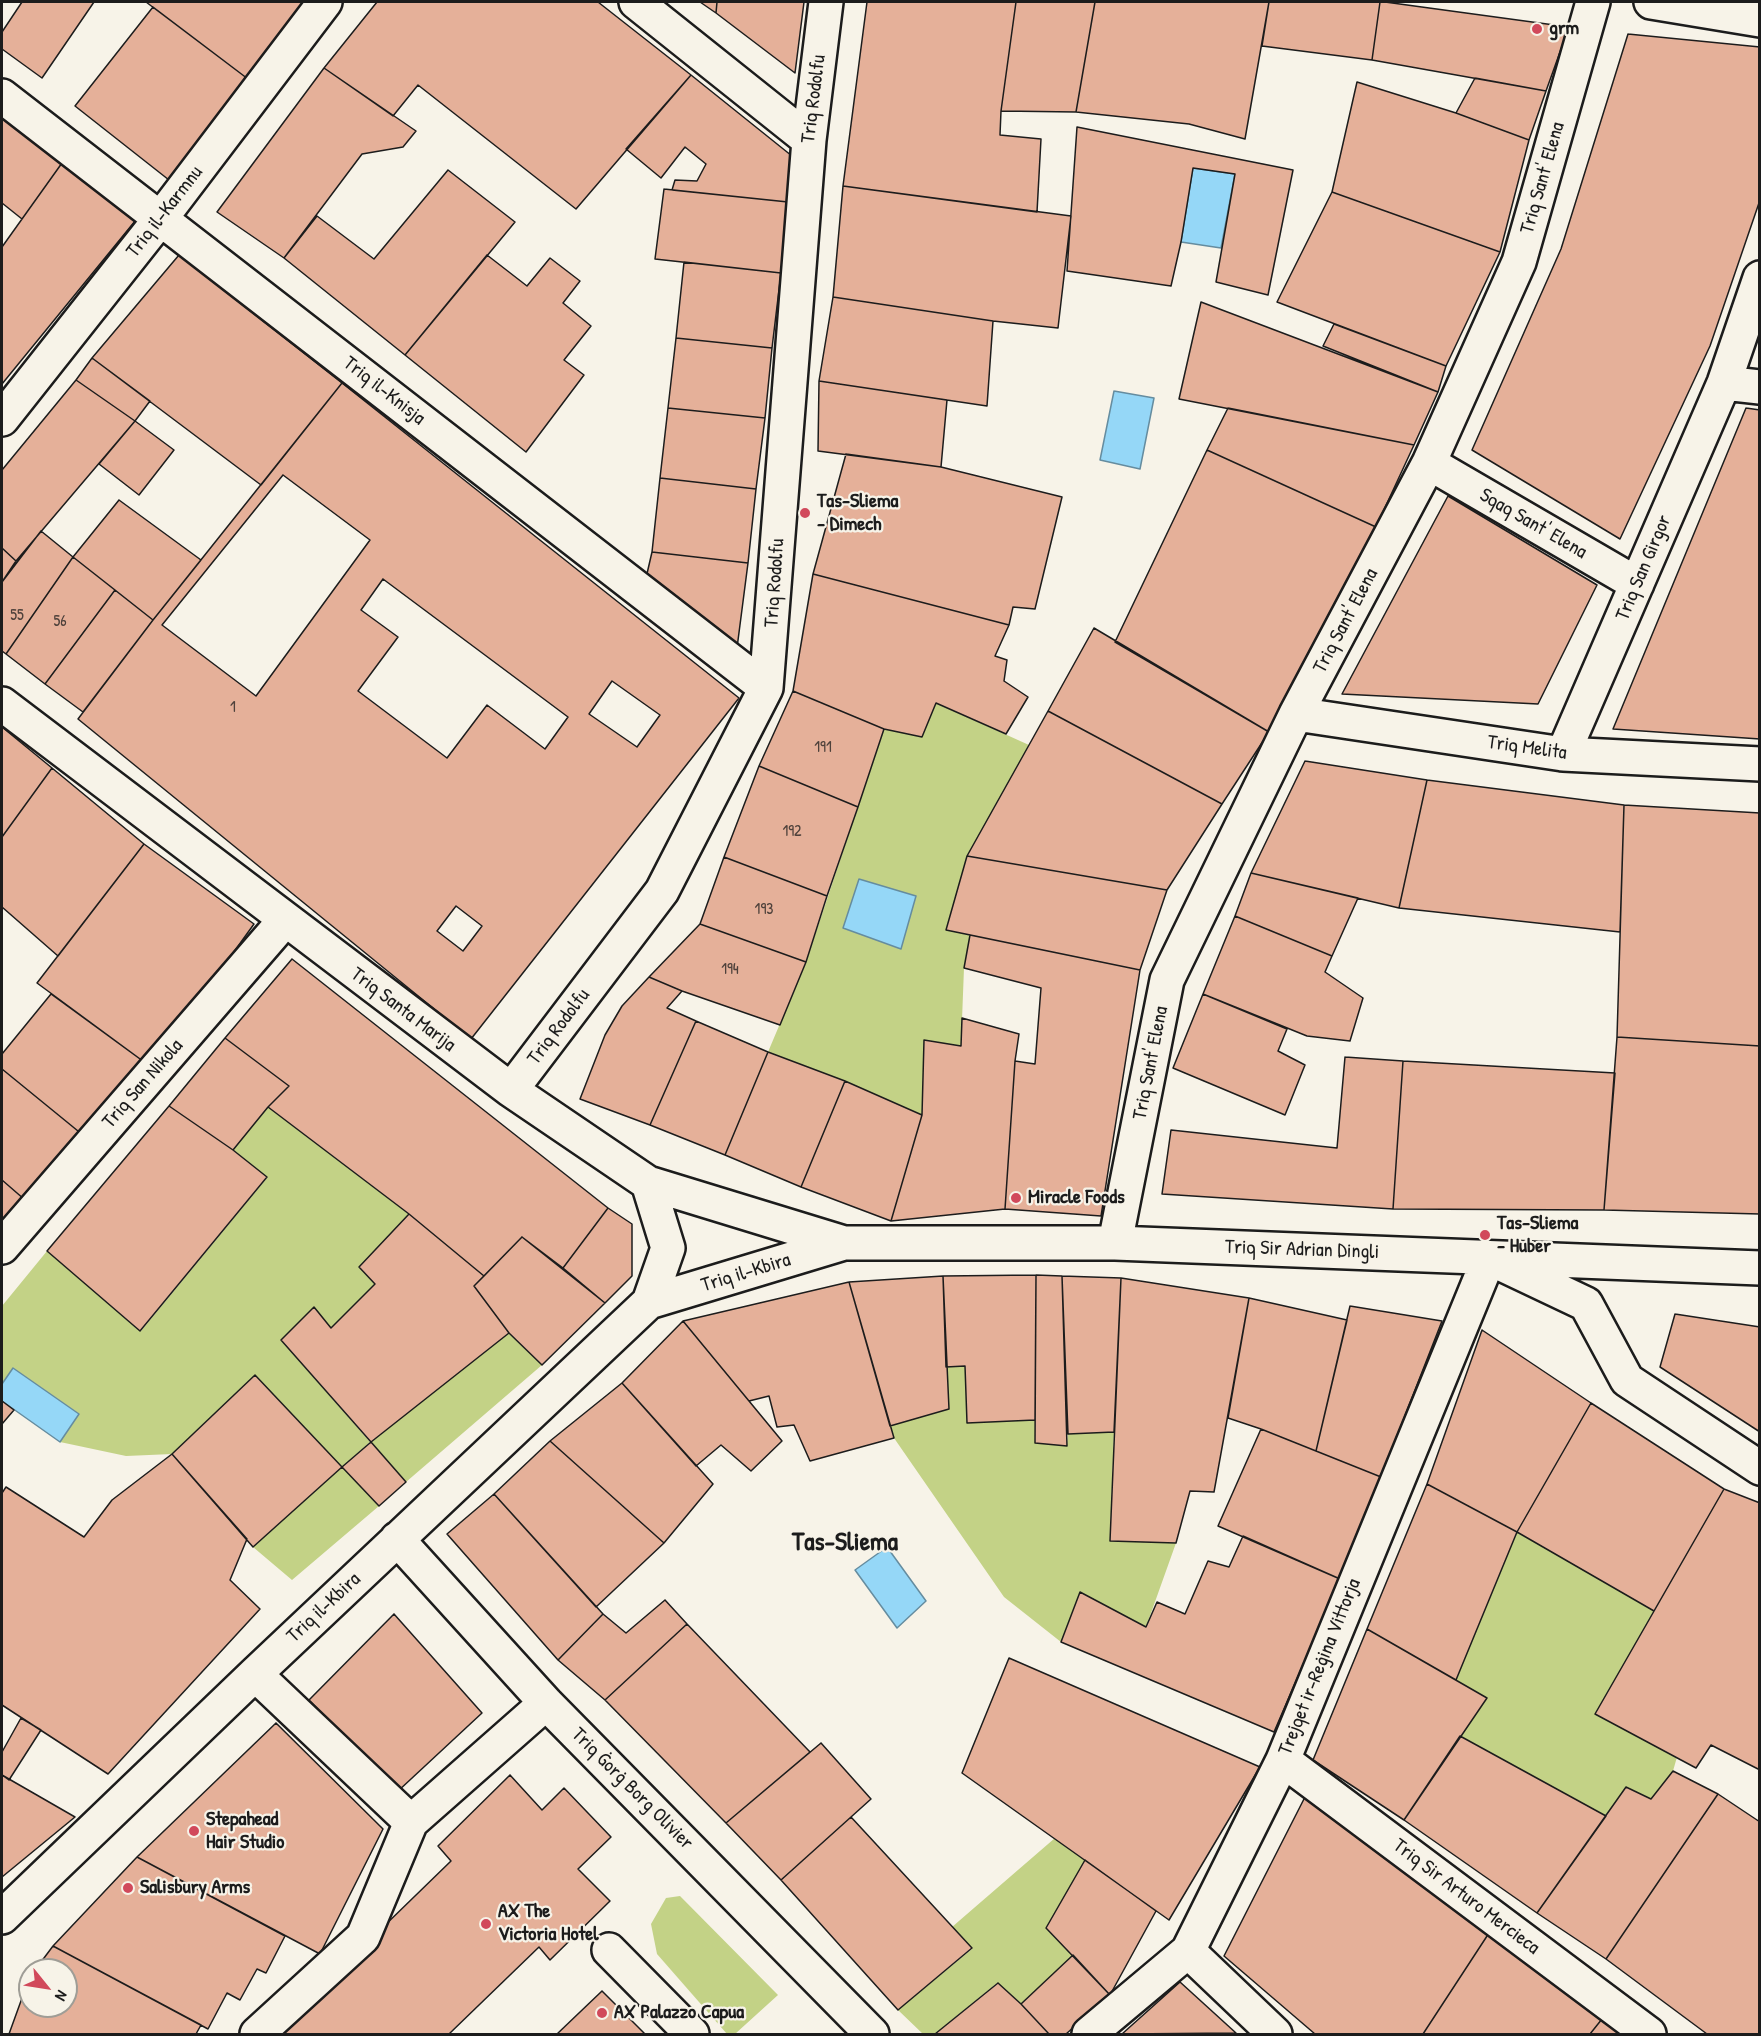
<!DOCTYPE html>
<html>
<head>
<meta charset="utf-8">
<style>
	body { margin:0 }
	#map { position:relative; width:1761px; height:2036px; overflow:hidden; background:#f7f3e8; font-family:"Patrick Hand",sans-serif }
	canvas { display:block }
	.frame { position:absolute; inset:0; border:3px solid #1c1c1c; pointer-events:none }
	.north { position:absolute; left:18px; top:1958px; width:60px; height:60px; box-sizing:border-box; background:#f7f3e8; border:2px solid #9f9d96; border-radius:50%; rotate:120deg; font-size:16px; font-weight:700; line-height:24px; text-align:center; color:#1c1c1c }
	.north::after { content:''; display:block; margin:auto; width:21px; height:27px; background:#d1495b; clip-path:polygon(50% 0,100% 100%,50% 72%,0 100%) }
</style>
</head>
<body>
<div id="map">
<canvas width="1761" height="2036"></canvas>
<div class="frame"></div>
<div class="north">N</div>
</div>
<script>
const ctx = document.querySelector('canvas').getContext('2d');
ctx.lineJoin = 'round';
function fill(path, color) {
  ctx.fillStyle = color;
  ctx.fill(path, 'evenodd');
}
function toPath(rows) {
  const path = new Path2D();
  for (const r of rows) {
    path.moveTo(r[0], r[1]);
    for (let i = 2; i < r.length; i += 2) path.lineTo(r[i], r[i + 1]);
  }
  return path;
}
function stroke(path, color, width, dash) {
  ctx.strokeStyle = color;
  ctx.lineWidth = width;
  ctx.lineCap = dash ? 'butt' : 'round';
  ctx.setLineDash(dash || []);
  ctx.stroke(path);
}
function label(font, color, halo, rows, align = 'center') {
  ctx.font = font + ' "Patrick Hand",sans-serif';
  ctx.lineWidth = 4.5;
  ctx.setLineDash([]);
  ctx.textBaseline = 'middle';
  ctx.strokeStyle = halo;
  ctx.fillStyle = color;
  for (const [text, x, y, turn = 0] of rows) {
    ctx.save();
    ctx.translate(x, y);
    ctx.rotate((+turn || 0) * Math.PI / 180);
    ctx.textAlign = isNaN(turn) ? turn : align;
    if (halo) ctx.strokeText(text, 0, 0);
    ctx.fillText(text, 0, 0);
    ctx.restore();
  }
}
const green = toPath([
	[936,703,1029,745,947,930,970,935,964,968,961,1046,924,1040,922,1115,768,1052,806,962,884,729,922,737],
	[268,1107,409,1214,359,1267,375,1284,331,1328,281,1340,370,1442,509,1333,542,1365,406,1482,370,1442,342,1467,379,1506,292,1580,253,1547,342,1467,255,1375,172,1454,126,1456,60,1442,79,1414,13,1368,2,1384,2,1306,47,1251,141,1331,267,1178,233,1150],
	[965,1366,967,1423,1035,1420,1035,1443,1067,1445,1068,1434,1114,1432,1110,1541,1176,1543,1146,1627,1080,1592,1061,1642,1004,1597,894,1438,890,1426,949,1409,946,1367],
	[1517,1532,1654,1611,1595,1714,1677,1757,1673,1771,1651,1799,1626,1787,1606,1816,1460,1736,1487,1698,1456,1680],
	[1055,1838,1085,1860,1046,1928,1073,1955,1021,2004,997,1983,935,2034,923,2034,898,2010,972,1949,952,1927],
	[680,1896,778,1995,735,2034,727,2034,657,1954,651,1924,666,1898]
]);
const water = toPath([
	[1193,168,1235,174,1221,248,1181,242,1193,168],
	[1114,391,1154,398,1140,469,1100,460,1114,391],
	[859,879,916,896,901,949,843,928,859,879],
	[13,1368,79,1414,60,1442,2,1401,2,1384,13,1368],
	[887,1547,926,1601,897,1628,855,1570,887,1547]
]);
const building = toPath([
	[22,2,94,2,42,78,2,49,2,32,22,2],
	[146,2,307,2,248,79,146,2],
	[377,2,598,2,691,75,576,209,418,85,393,116,324,68,377,2],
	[700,2,717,2,716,13,700,2],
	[717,2,804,2,795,73,716,13,717,2],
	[867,2,1016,2,1001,111,1000,135,1041,139,1037,212,843,186,867,2],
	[1016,2,1095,2,1076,112,1001,111,1016,2],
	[1095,2,1269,2,1245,139,1189,124,1076,112,1095,2],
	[1269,2,1380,2,1372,60,1262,46,1269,2],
	[1380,2,1385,2,1569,27,1546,91,1372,60,1380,2],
	[153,7,248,79,169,180,75,106,153,7],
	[1628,34,1760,47,1760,200,1710,346,1620,539,1472,450,1561,249,1628,34],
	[324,68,416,131,403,147,362,154,284,258,217,212,324,68],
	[691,75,792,156,788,202,672,190,675,180,697,181,706,164,685,147,661,178,626,149,691,75],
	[1475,78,1546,91,1529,140,1456,113,1475,78],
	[1357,82,1456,113,1529,140,1500,252,1332,192,1357,82],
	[2,115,62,163,22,219,2,203,2,115],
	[1077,127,1293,170,1268,295,1216,282,1235,174,1193,168,1181,242,1171,286,1067,271,1077,127],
	[62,163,140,215,2,384,2,247,62,163],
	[448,170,515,222,405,355,284,258,317,216,374,259,448,170],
	[843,186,1071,216,1058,328,993,321,833,297,843,186],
	[664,189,788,202,781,273,655,259,664,189],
	[1332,192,1500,252,1446,366,1277,302,1332,192],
	[179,255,342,383,261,485,92,358,179,255],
	[487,255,527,286,550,258,580,281,563,303,591,326,564,360,584,375,526,452,405,355,487,255],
	[684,262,781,273,772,348,676,338,684,262],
	[833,297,993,321,987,406,819,381,833,297],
	[1201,302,1438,392,1414,445,1179,399,1201,302],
	[1334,324,1446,366,1438,392,1323,346,1334,324],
	[676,338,772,348,765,418,668,408,676,338],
	[92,358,150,401,135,421,76,380,92,358],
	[76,380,135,421,16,561,2,548,2,470,76,380],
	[819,381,947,400,941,467,818,451,819,381],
	[342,383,739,698,471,1039,78,719,153,620,342,383],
	[283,475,370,540,256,696,162,625,283,475],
	[383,579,568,717,545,749,487,705,447,758,358,691,398,637,361,610,383,579],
	[612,681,660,715,637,747,589,714,612,681],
	[456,906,482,926,463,951,437,931,456,906],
	[668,408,765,418,756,489,660,478,668,408],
	[1228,408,1414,445,1376,527,1207,450,1228,408],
	[1746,408,1760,410,1760,739,1613,729,1746,408],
	[135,421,174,450,139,495,99,464,135,421],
	[1207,450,1376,527,1269,732,1115,642,1207,450],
	[846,454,941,467,1062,497,1035,609,1013,607,1009,625,813,574,846,454],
	[660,478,756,489,748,563,652,552,660,478],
	[1448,496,1597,585,1538,704,1342,694,1448,496],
	[119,500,201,560,153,620,73,557,119,500],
	[41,531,73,557,6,654,2,651,2,582,41,531],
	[2,548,16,561,2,582,2,548],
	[652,552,748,563,737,648,646,578,652,552],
	[73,557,115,590,45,684,6,654,73,557],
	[813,574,1009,625,995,656,1007,660,1004,681,1028,697,1006,734,936,703,922,737,884,729,793,691,813,574],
	[115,590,153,620,83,712,45,684,115,590],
	[1094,628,1269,732,1222,804,1048,711,1094,628],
	[793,691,884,729,858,807,759,766,793,691],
	[1048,711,1222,804,1167,890,967,856,1048,711],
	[2,727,52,768,2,837,2,727],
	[1305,761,1427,780,1399,908,1251,873,1305,761],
	[759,766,858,807,827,896,724,857,759,766],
	[52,768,144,844,58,956,2,907,2,837,52,768],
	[1427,780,1624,805,1620,932,1399,908,1427,780],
	[1624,805,1760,813,1760,1046,1617,1037,1624,805],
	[144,844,254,924,151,1067,37,983,144,844],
	[967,856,1167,890,1140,970,946,930,967,856],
	[724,857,827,896,806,962,700,924,724,857],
	[1251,873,1358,898,1332,956,1235,916,1251,873],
	[1235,916,1332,956,1325,972,1363,998,1350,1041,1307,1036,1203,994,1235,916],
	[700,924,806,962,780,1025,682,991,649,977,700,924],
	[970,935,1140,970,1101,1216,1005,1209,1015,1061,1035,1064,1041,988,964,968,970,935],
	[292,959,608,1208,563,1268,522,1237,484,1276,409,1214,268,1107,289,1086,225,1038,292,959],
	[649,977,682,991,667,1008,696,1021,650,1125,580,1099,605,1035,622,1006,649,977],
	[51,994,151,1067,89,1140,2,1069,2,1054,51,994],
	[1203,994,1287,1029,1278,1051,1305,1065,1285,1115,1173,1068,1203,994],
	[962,1018,1019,1034,1015,1061,1005,1209,891,1221,922,1115,924,1040,961,1046,962,1018],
	[696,1021,768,1052,725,1155,650,1125,696,1021],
	[1617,1037,1760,1046,1760,1214,1604,1210,1617,1037],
	[225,1038,289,1086,268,1107,233,1150,169,1106,225,1038],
	[768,1052,845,1081,801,1187,725,1155,768,1052],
	[1345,1057,1403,1061,1393,1209,1162,1194,1171,1130,1337,1148,1345,1057],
	[1403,1061,1615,1073,1604,1210,1393,1209,1403,1061],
	[2,1069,89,1140,32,1206,2,1180,2,1069],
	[845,1081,922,1115,891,1221,801,1187,845,1081],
	[169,1106,233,1150,267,1177,140,1331,47,1251,169,1106],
	[2,1180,32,1206,2,1242,2,1180],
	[608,1208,632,1224,632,1276,605,1303,563,1268,608,1208],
	[409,1214,484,1276,474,1286,509,1333,371,1442,281,1340,314,1307,331,1328,375,1284,359,1267,409,1214],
	[522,1237,605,1303,542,1365,509,1333,474,1286,522,1237],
	[1036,1275,1062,1276,1067,1446,1035,1443,1036,1275],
	[1036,1275,1035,1420,967,1423,965,1366,946,1367,943,1276,1036,1275],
	[943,1276,949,1409,890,1426,849,1282,943,1276],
	[1062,1276,1121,1278,1114,1432,1068,1434,1062,1276],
	[1121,1278,1249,1298,1214,1492,1190,1491,1176,1543,1110,1541,1121,1278],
	[849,1282,894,1438,810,1461,794,1425,777,1427,769,1396,749,1401,683,1321,849,1282],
	[1249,1298,1347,1320,1316,1451,1261,1429,1228,1418,1249,1298],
	[1350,1306,1442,1321,1381,1477,1316,1451,1350,1306],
	[1675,1314,1760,1327,1760,1432,1660,1367,1675,1314],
	[683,1321,782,1441,751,1471,721,1445,696,1466,622,1383,683,1321],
	[1482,1330,1591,1403,1517,1532,1427,1484,1482,1330],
	[255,1375,342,1467,253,1547,172,1454,255,1375],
	[622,1383,713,1484,664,1543,550,1441,622,1383],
	[2,1401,14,1410,2,1424,2,1401],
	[1591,1403,1724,1489,1654,1611,1517,1532,1591,1403],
	[1261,1429,1381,1477,1340,1579,1218,1526,1261,1429],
	[550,1441,664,1543,596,1607,494,1494,550,1441],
	[371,1442,406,1482,379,1506,342,1467,371,1442],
	[172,1454,247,1539,230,1580,260,1609,108,1774,2,1705,2,1493,6,1487,84,1537,112,1500,172,1454],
	[1427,1484,1517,1532,1456,1680,1367,1629,1427,1484],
	[1724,1489,1760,1503,1760,1770,1711,1745,1696,1768,1595,1714,1724,1489],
	[494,1494,603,1614,558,1660,447,1534,494,1494],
	[1243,1536,1340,1579,1274,1732,1061,1642,1080,1592,1146,1627,1157,1602,1185,1614,1208,1561,1229,1567,1243,1536],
	[665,1600,687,1624,605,1700,558,1660,603,1614,626,1633,665,1600],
	[394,1614,482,1713,397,1792,309,1700,394,1614],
	[687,1624,810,1752,726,1823,605,1700,687,1624],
	[1367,1629,1487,1698,1404,1820,1313,1760,1367,1629],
	[1009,1658,1260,1767,1169,1920,962,1773,1009,1658],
	[21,1718,41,1730,9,1780,2,1775,2,1752,21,1718],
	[276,1723,383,1829,320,1954,137,1857,276,1723],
	[1460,1736,1606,1816,1537,1913,1404,1820,1460,1736],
	[821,1743,871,1799,781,1880,726,1823,821,1743],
	[1673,1771,1718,1794,1606,1959,1537,1913,1626,1787,1651,1799,1673,1771],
	[2,1775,75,1817,2,1877,2,1775],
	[510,1775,542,1810,564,1788,611,1837,578,1869,610,1901,550,1960,539,1947,449,2034,273,2034,451,1861,438,1846,510,1775],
	[1718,1794,1760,1822,1760,2034,1707,2034,1606,1959,1718,1794],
	[1305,1797,1489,1933,1423,2034,1315,2034,1224,1956,1305,1797],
	[851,1817,972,1948,898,2010,781,1880,851,1817],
	[137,1857,285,1936,266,1973,257,1969,240,2000,227,1993,208,2029,53,1946,137,1857],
	[1085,1860,1156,1911,1110,1995,1046,1928,1085,1860],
	[1489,1933,1602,2019,1590,2034,1423,2034,1489,1933],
	[53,1946,201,2025,196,2034,9,2034,30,1976,30,2006,66,2006,66,1970,35,1970,53,1946],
	[1073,1955,1110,1995,1066,2034,1049,2034,1021,2004,1073,1955],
	[1180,1982,1236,2033,1122,2034,1180,1982],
	[998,1983,1021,2004,1049,2034,935,2034,998,1983],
	[602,1991,645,2034,557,2034,602,1991],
	[1602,2019,1621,2034,1590,2034,1602,2019]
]);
const minor = toPath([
	[636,2,809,140],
	[1651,2,1760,20],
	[2,96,766,688],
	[1724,383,1760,387],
	[2,419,161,218,325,2],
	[1429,463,1637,584],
	[2,704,511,1090,648,1183,844,1243],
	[1296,714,1563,754,1760,764],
	[1563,754,1724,383,1760,278],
	[511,1090,662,891,766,688,809,140,826,2],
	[648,1183,668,1248,649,1302],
	[1115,1243,1167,980,1296,714,1429,463,1519,262,1593,2],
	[2,1247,285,920],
	[397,1539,546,1703,872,2034],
	[255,1674,411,1822],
	[1283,1760,1649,2034],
	[2,1917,255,1674,649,1302,844,1243,1115,1243,1760,1268],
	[609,1950,692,2034],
	[1188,1951,1275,2034],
	[257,2034,363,1937,411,1822,546,1703],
	[1089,2034,1188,1951,1283,1760,1489,1258,1586,1304,1627,1380,1760,1468]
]);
const markers = [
	[1537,29,6,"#d1495b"],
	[805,513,6,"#d1495b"],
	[1016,1198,6,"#d1495b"],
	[1485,1235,6,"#d1495b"],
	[194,1831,6,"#d1495b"],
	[128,1888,6,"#d1495b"],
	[486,1924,6,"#d1495b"],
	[602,2013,6,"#d1495b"]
];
const numberNames = [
	["55",17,616],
	["56",60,622],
	["1",233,708],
	["191",823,748],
	["192",792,832],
	["193",764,910],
	["194",730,970]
];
const poiNames = [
	["grm",1549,29],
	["Tas-Sliema",817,502],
	["- Dimech",817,525],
	["Miracle Foods",1028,1198],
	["Tas-Sliema",1497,1224],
	["- Huber",1497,1247],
	["Stepahead",206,1820],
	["Hair Studio",206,1843],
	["Salisbury Arms",140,1888],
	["AX The",498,1912],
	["Victoria Hotel",498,1935],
	["AX Palazzo Capua",614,2013]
];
const streetNames = [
	["Triq Rodolfu",814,99,-83],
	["Triq Sant' Elena",1543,178,-74],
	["Triq il-Karmnu",165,212,-52],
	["Triq il-Knisja",384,391,38],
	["Sqaq Sant' Elena",1533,524,30],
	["Triq San Girgor",1644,568,-67],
	["Triq Rodolfu",775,583,-86],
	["Triq Sant' Elena",1346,621,-62],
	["Triq Melita",1527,748,8],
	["Triq Santa Marija",403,1010,37],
	["Triq Rodolfu",559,1027,-53],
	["Triq Sant' Elena",1151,1063,-79],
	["Triq San Nikola",143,1084,-49],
	["Triq Sir Adrian Dingli",1302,1250,2],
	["Triq il-Kbira",746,1273,-17],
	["Triq il-Kbira",324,1608,-43],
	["Trejqet ir-Reġina Vittorja",1320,1667,-68],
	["Triq Ġorġ Borg Olivier",632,1789,45],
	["Triq Sir Arturo Mercieca",1466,1897,37]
];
const districtNames = [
	["Tas-Sliema",845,1543]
];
fill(green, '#c3d286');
fill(water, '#95d7f7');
stroke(water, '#658c9f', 1.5);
fill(building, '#e5b099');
stroke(building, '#1c1c1c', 1.5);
stroke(minor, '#1c1c1c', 38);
stroke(minor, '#f7f3e8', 33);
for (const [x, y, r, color] of markers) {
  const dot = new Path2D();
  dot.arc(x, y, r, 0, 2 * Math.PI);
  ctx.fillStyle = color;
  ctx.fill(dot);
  stroke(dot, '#f7f3e8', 2);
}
label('16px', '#4e413b', null, numberNames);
label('bold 20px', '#1c1c1c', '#f7f3e8', poiNames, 'left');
label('20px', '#1c1c1c', '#f7f3e8', streetNames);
label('bold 26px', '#1c1c1c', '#f7f3e8', districtNames);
</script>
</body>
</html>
